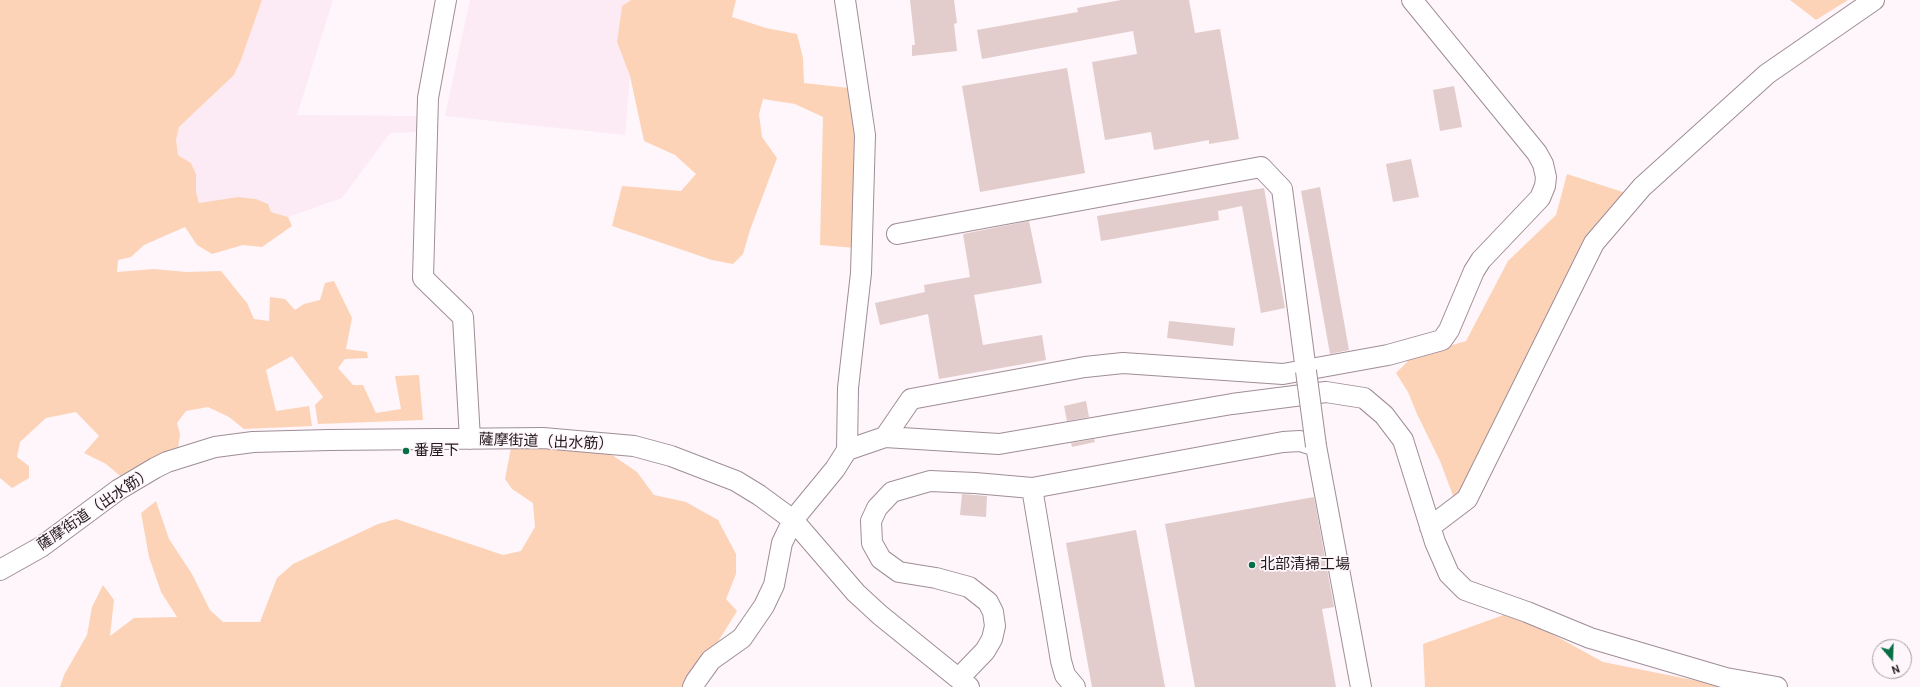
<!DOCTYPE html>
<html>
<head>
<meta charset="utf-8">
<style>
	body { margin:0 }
	#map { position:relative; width:1920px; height:687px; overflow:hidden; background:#fef6fa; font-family:Cabin,sans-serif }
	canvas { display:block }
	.north { position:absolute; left:1872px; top:639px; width:40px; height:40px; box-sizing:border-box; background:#fef6fa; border:1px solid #a69ea2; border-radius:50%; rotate:161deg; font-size:11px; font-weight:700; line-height:16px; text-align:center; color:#211a1d }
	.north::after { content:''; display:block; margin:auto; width:14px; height:18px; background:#076e45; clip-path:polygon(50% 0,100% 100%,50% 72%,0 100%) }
</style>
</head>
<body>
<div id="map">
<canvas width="1920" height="687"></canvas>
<div class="north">N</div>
</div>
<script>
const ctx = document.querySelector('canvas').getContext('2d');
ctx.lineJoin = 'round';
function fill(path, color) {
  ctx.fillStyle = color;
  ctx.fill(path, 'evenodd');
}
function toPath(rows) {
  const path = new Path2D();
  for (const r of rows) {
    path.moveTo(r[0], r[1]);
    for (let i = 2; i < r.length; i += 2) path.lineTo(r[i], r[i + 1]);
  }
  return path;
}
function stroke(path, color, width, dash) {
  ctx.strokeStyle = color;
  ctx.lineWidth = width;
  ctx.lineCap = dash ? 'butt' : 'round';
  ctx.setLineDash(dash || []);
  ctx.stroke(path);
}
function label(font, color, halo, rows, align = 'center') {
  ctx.font = font + ' Cabin,"Noto Sans JP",sans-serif';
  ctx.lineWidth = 3.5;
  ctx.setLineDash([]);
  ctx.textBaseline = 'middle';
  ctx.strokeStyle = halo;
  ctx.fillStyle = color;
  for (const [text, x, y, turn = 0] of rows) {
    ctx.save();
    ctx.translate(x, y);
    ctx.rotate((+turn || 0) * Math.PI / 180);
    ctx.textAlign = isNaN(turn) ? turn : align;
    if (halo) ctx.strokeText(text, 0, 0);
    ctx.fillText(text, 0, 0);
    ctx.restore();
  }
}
const built = toPath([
	[262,0,333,0,297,115,420,116,419,132,390,133,342,198,288,217,271,212,256,199,238,197,199,203,196,192,196,174,191,163,178,155,176,140,179,127,234,75,241,60],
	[470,0,631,0,622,6,617,42,630,76,625,135,445,116]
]);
const green = toPath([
	[0,0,262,0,241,60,234,75,179,127,176,140,178,155,191,163,196,174,196,192,199,203,238,197,256,199,268,204,271,212,288,217,292,226,262,247,243,245,212,254,197,245,185,227,144,245,131,257,118,260,117,272,154,269,187,272,221,271,247,303,254,319,269,321,270,297,285,299,295,310,304,304,320,300,325,283,334,281,352,318,346,349,367,352,368,358,345,359,338,368,353,385,363,385,376,413,401,409,395,376,419,375,423,420,318,424,315,405,323,397,292,356,266,370,276,411,309,406,312,426,244,429,229,417,208,407,186,411,177,423,180,434,178,449,125,480,106,464,84,453,99,436,76,412,46,418,20,442,17,457,29,466,29,478,12,488,0,478],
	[631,0,736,0,732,17,766,28,797,34,803,58,804,83,867,90,867,249,820,245,823,117,795,104,763,99,759,114,762,137,777,158,750,230,743,254,733,264,712,260,612,226,622,186,681,191,696,174,675,155,644,141,630,76,617,42,622,6],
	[1790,0,1848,0,1816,20],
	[1567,174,1629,194,1455,501,1440,461,1417,414,1408,392,1396,373,1412,357,1466,341,1508,261,1556,215],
	[599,446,637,472,654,495,686,502,718,520,736,554,736,574,726,599,737,611,690,687,60,687,64,675,87,635,92,607,103,585,114,600,110,636,134,618,177,617,161,592,149,557,141,513,156,501,169,539,192,574,210,610,223,622,260,622,277,578,293,564,378,524,396,519,503,555,521,551,535,527,533,503,512,489,505,479,511,448],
	[1512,612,1603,662,1728,687,1425,687,1423,644]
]);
const building = toPath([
	[910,0,954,0,957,23,954,24,957,51,912,56,912,45,915,45],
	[1121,0,1189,0,1195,33,1220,29,1239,139,1209,144,1209,140,1154,150,1151,132,1105,140,1092,62,1137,54,1133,31,982,59,977,30,1078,12,1077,8],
	[1067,68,1085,173,980,192,962,86],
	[1454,86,1462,127,1440,131,1433,90],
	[1411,159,1419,197,1393,202,1386,164],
	[1320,187,1349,350,1330,354,1301,191],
	[1264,188,1285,308,1261,313,1242,206,1218,211,1219,220,1101,241,1097,216],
	[1029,221,1042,283,974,295,983,345,1042,335,1046,360,939,379,928,314,880,325,875,303,925,292,924,285,970,277,963,234],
	[1169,321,1235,328,1233,346,1167,338],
	[1086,401,1089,417,1067,421,1064,406],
	[1094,439,1095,442,1072,447,1071,443],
	[962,494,987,496,986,517,960,515],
	[1314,497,1334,607,1322,609,1336,687,1195,687,1165,524],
	[1136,530,1165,687,1092,687,1066,543]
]);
const minor = toPath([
	[446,0,428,98,423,278,463,317,470,439],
	[897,234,1261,167,1282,189,1306,371],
	[885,437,911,399,1085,367,1123,363,1283,374,1388,355,1442,340,1449,330,1474,271,1481,260,1540,198,1545,186,1546,177,1543,164,1537,153,1412,0],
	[847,450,885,437,999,444,1232,404,1326,392,1364,398,1384,415,1403,440,1435,542,1449,574,1465,590,1527,612,1590,638,1726,678,1777,687],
	[1032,488,1061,661,1065,675,1075,687],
	[1430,527,1467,499,1594,243,1642,187,1767,74,1874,0],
	[0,570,41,547,118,490,155,468,167,462,215,447,253,442,329,440,543,438,634,446,671,456,736,481,759,495,793,520,856,593,880,615,969,687],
	[959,678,985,651,992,639,995,626,993,612,988,602,969,587,936,578,899,572,881,559,872,543,871,521,877,508,892,492,930,481,975,483,1032,488,1283,442,1300,441,1316,446,1361,687],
	[693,687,696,681,711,660,742,638,764,606,774,585,782,543,793,520,835,469,847,450,848,388,861,273,865,135,845,0]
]);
const minorBridge = toPath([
	[1306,371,1316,446]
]);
const markers = [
	[406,451,4,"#076e45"],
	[1252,565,4,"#076e45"]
];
const streetNames = [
	["薩摩街道（出水筋）",546,442,2],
	["薩摩街道（出水筋）",95,509,-34]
];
const poiNames = [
	["番屋下",414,451],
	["北部清掃工場",1260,565]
];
fill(built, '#fcebf4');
fill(green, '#fdd3b8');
fill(building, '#e2cccc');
stroke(minor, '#9f8d97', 22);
stroke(minor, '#fff', 20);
stroke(minorBridge, '#9f8d97', 22, []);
stroke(minorBridge, '#fff', 20);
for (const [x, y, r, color] of markers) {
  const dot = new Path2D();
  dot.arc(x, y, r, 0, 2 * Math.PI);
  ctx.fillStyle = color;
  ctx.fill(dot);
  stroke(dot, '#fef6fa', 1.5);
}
label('15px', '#211a1d', '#fef6fa', streetNames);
label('15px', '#211a1d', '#fef6fa', poiNames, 'left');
</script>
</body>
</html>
